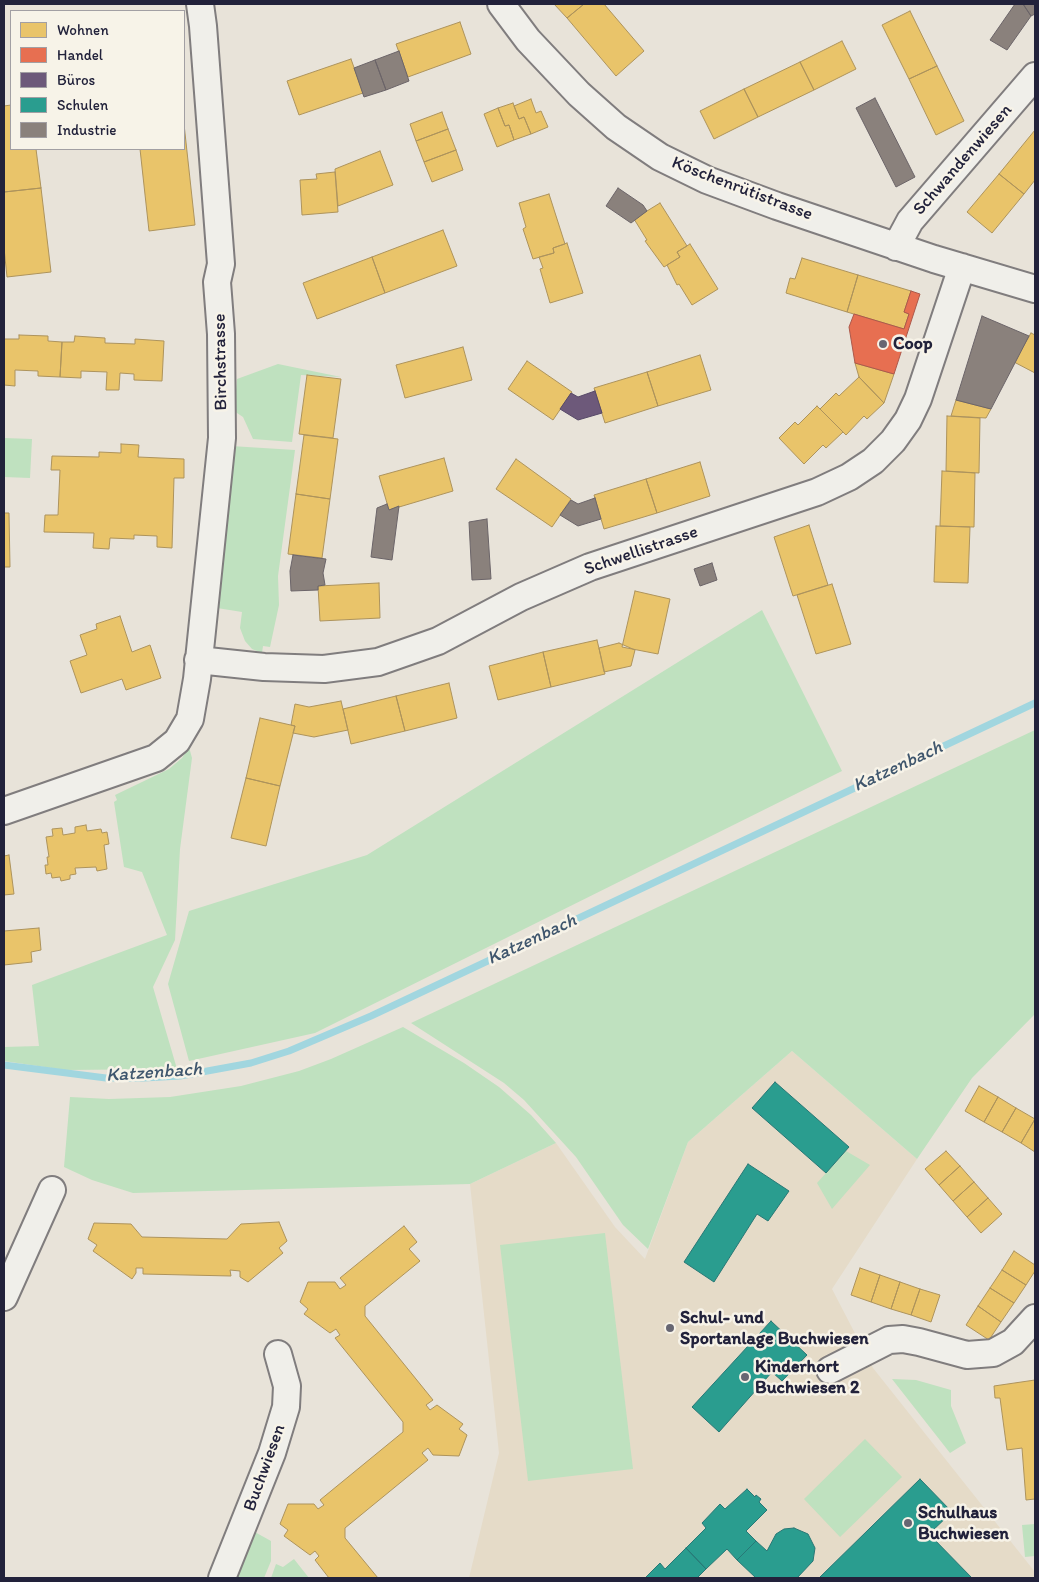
<!DOCTYPE html>
<html>
<head>
<meta charset="utf-8">
<style>
	body { margin:0 }
	#map { position:relative; width:1039px; height:1582px; overflow:hidden; background:#e8e3d9; font-family:Itim,sans-serif }
	canvas { display:block }
	.frame { position:absolute; inset:0; border:5px solid #22223b; pointer-events:none }
	.legend { position:absolute; left:10px; top:10px; width:175px; height:140px; box-sizing:border-box; background:#f7f3e8; border:1px solid #a29fa3; margin:0; padding:6px 9px; list-style:none; font-size:15px; color:#22223b }
	.legend li { display:flex; align-items:center; gap:10px; height:25px }
	.legend b { width:25px; border:1px solid #a29fa3 }
</style>
</head>
<body>
<div id="map">
<canvas width="1039" height="1582"></canvas>
<div class="frame"></div>
<ul class="legend">
<li><b style="height:14px;background:#e9c46a"></b>Wohnen</li>
<li><b style="height:14px;background:#e76f51"></b>Handel</li>
<li><b style="height:14px;background:#6d597a"></b>Büros</li>
<li><b style="height:14px;background:#2a9d8f"></b>Schulen</li>
<li><b style="height:14px;background:#8a817c"></b>Industrie</li>
</ul>
</div>
<script>
const ctx = document.querySelector('canvas').getContext('2d');
ctx.lineJoin = 'round';
function fill(path, color) {
  ctx.fillStyle = color;
  ctx.fill(path, 'evenodd');
}
function toPath(rows) {
  const path = new Path2D();
  for (const r of rows) {
    path.moveTo(r[0], r[1]);
    for (let i = 2; i < r.length; i += 2) path.lineTo(r[i], r[i + 1]);
  }
  return path;
}
function stroke(path, color, width, dash) {
  ctx.strokeStyle = color;
  ctx.lineWidth = width;
  ctx.lineCap = dash ? 'butt' : 'round';
  ctx.setLineDash(dash || []);
  ctx.stroke(path);
}
function label(font, color, halo, rows, align = 'center') {
  ctx.font = font + ' Itim,sans-serif';
  ctx.lineWidth = 5;
  ctx.setLineDash([]);
  ctx.textBaseline = 'middle';
  ctx.strokeStyle = halo;
  ctx.fillStyle = color;
  for (const [text, x, y, turn = 0] of rows) {
    ctx.save();
    ctx.translate(x, y);
    ctx.rotate((+turn || 0) * Math.PI / 180);
    ctx.textAlign = isNaN(turn) ? turn : align;
    if (halo) ctx.strokeText(text, 0, 0);
    ctx.fillText(text, 0, 0);
    ctx.restore();
  }
}
const built = toPath([
	[792,1051,917,1159,832,1289,873,1368,1035,1572,1035,1578,469,1578,499,1453,470,1184,556,1143,615,1227,645,1259,688,1142]
]);
const green = toPath([
	[278,364,341,377,301,375,292,442,253,439,243,417,234,411,237,379],
	[4,438,32,439,30,478,4,477],
	[231,446,295,450,278,576,279,605,270,647,263,646,262,653,252,649,245,641,240,628,242,612,217,608],
	[762,610,842,771,315,1033,189,1061,168,984,189,911,367,855],
	[1035,730,1035,1014,972,1078,917,1159,792,1051,688,1142,648,1249,623,1225,576,1157,524,1100,504,1083,411,1023],
	[189,747,192,758,180,849,175,940,153,987,177,1069,65,1070,4,1061,4,1047,39,1046,32,985,167,935,142,872,124,867,114,802,117,800,115,795,169,769,182,758],
	[403,1027,464,1063,499,1087,531,1115,556,1143,470,1184,133,1193,92,1180,64,1167,70,1097,109,1099,170,1097,241,1086,299,1071,331,1059],
	[846,1151,870,1165,832,1209,817,1183],
	[605,1233,633,1469,528,1481,500,1245],
	[892,1379,916,1380,951,1390,951,1406,966,1443,950,1453],
	[865,1439,902,1477,840,1537,804,1499],
	[1035,1524,1035,1556,1025,1557,1022,1525],
	[253,1531,271,1541,271,1561,264,1578,234,1578],
	[294,1559,309,1578,271,1578,276,1564,283,1567]
]);
const homes = toPath([
	[554,4,584,4,567,18,554,4],
	[584,4,604,4,644,51,616,76,567,18,584,4],
	[910,11,937,66,909,79,882,25,910,11],
	[460,22,471,54,408,77,396,44,460,22],
	[842,41,856,69,814,90,800,62,842,41],
	[351,59,363,93,299,115,287,81,351,59],
	[800,62,814,90,758,117,744,89,800,62],
	[937,66,964,121,936,135,909,79,937,66],
	[744,89,758,117,714,139,700,111,744,89],
	[531,99,536,113,541,111,548,127,531,134,524,117,519,119,514,106,531,99],
	[513,103,519,119,524,117,531,134,514,140,509,125,505,126,498,108,513,103],
	[11,105,11,149,36,149,41,188,4,192,4,106,11,105],
	[498,108,505,126,509,125,514,140,497,147,484,114,498,108],
	[442,112,448,129,416,141,410,124,442,112],
	[184,124,195,225,149,231,140,149,184,149,184,124],
	[448,129,456,150,424,162,416,141,448,129],
	[1035,130,1035,180,1024,194,999,174,1035,130],
	[456,150,463,170,432,182,424,162,456,150],
	[380,151,393,185,338,206,335,169,380,151],
	[335,172,338,212,302,215,300,180,317,179,316,174,335,172],
	[999,174,1024,194,992,233,967,212,999,174],
	[41,188,51,272,7,277,4,248,4,192,41,188],
	[549,194,565,244,553,248,554,253,533,259,523,229,526,227,519,203,549,194],
	[660,203,687,246,677,252,680,257,664,267,645,241,647,240,634,219,660,203],
	[443,230,457,266,385,293,372,257,443,230],
	[567,243,583,293,550,303,540,269,543,268,539,257,554,253,553,248,567,243],
	[690,244,718,289,692,305,679,284,677,285,667,265,680,257,677,252,690,244],
	[372,257,385,293,317,319,303,283,372,257],
	[802,258,858,275,847,312,786,293,790,278,795,279,802,258],
	[858,275,911,291,904,312,909,314,904,329,847,312,858,275],
	[1031,333,1035,335,1035,373,1014,362,1031,333],
	[19,335,48,336,48,341,62,342,60,377,38,376,38,371,15,370,15,386,4,385,4,339,19,339,19,335],
	[75,336,105,338,105,343,135,344,135,339,164,341,162,381,134,380,134,374,120,373,119,390,106,390,107,372,81,371,81,378,60,377,62,342,74,342,75,336],
	[463,347,472,380,405,398,396,365,463,347],
	[700,355,711,390,658,406,647,372,700,355],
	[527,361,572,392,553,420,508,389,527,361],
	[855,363,894,374,884,403,859,377,855,363],
	[647,372,658,406,605,423,594,388,647,372],
	[307,375,341,379,333,438,299,434,307,375],
	[859,377,884,403,867,419,864,416,846,435,820,409,836,393,839,396,859,377],
	[956,400,991,409,986,418,951,416,956,400],
	[817,406,843,432,826,448,823,445,804,464,779,438,795,422,798,425,817,406],
	[947,416,980,418,979,473,946,471,947,416],
	[304,435,338,439,330,499,296,494,304,435],
	[121,444,139,445,138,457,184,459,184,478,174,478,172,548,157,547,157,536,134,535,134,539,110,538,109,549,93,548,94,533,44,532,45,515,58,515,60,470,51,470,52,456,99,457,99,452,121,453,121,444],
	[444,458,453,491,389,510,379,476,444,458],
	[516,459,571,499,552,527,496,489,516,459],
	[700,462,710,496,657,513,646,479,700,462],
	[942,471,975,473,974,527,940,526,942,471],
	[646,479,657,513,604,529,594,495,646,479],
	[296,494,330,499,322,558,288,554,296,494],
	[4,513,9,513,10,567,4,567,4,513],
	[809,525,828,585,793,596,774,537,809,525],
	[936,526,970,527,968,583,934,582,936,526],
	[379,583,380,618,320,621,318,586,379,583],
	[832,584,851,644,816,654,797,595,832,584],
	[635,591,670,599,658,654,622,647,635,591],
	[120,616,132,652,150,645,161,678,126,690,122,679,81,693,70,661,87,655,80,635,97,629,96,624,120,616],
	[597,640,605,674,551,687,543,652,597,640],
	[619,643,635,650,631,666,604,672,599,648,619,643],
	[543,652,551,687,498,700,489,666,543,652],
	[449,683,457,718,405,731,396,696,449,683],
	[396,696,405,731,351,744,343,709,396,696],
	[341,701,348,730,314,737,293,733,295,726,291,725,295,704,309,707,341,701],
	[260,718,295,726,280,786,246,778,260,718],
	[246,778,280,786,266,846,231,838,246,778],
	[86,825,87,831,101,829,102,833,107,832,109,844,104,845,107,869,97,871,96,867,75,868,76,874,70,875,70,879,61,881,60,877,52,878,51,873,46,874,45,865,48,865,47,857,49,857,46,837,53,836,52,829,62,828,63,835,75,833,75,827,86,825],
	[9,855,14,894,4,895,4,856,9,855],
	[39,928,41,950,31,952,32,962,4,965,4,931,39,928],
	[979,1086,998,1097,984,1122,965,1111,979,1086],
	[998,1097,1016,1108,1002,1132,984,1122,998,1097],
	[1016,1108,1035,1119,1021,1143,1002,1132,1016,1108],
	[1035,1119,1035,1152,1021,1143,1035,1119],
	[946,1151,960,1166,939,1185,925,1169,946,1151],
	[960,1166,974,1182,953,1201,939,1185,960,1166],
	[974,1182,988,1198,967,1217,953,1201,974,1182],
	[988,1198,1002,1214,981,1233,967,1217,988,1198],
	[279,1222,287,1241,279,1248,283,1253,248,1282,240,1277,240,1271,230,1270,231,1276,143,1274,143,1268,136,1268,136,1273,132,1279,93,1251,97,1245,88,1239,94,1223,131,1224,142,1237,227,1239,241,1224,279,1222],
	[404,1226,417,1242,409,1249,420,1261,365,1306,365,1316,433,1400,426,1405,430,1410,437,1405,463,1424,459,1429,467,1435,459,1456,433,1455,428,1448,422,1453,428,1460,345,1528,345,1538,378,1578,329,1578,315,1560,319,1556,315,1551,310,1555,284,1536,288,1530,280,1524,288,1504,314,1504,318,1509,324,1505,320,1500,403,1432,403,1422,335,1338,340,1335,336,1329,330,1333,304,1314,308,1309,300,1302,308,1282,335,1282,340,1289,346,1285,340,1278,404,1226],
	[1014,1251,1035,1265,1035,1271,1026,1285,1002,1270,1014,1251],
	[860,1268,880,1275,871,1302,851,1295,860,1268],
	[1002,1270,1026,1285,1014,1303,990,1288,1002,1270],
	[880,1275,900,1282,891,1309,871,1302,880,1275],
	[900,1282,920,1289,911,1315,891,1309,900,1282],
	[990,1288,1014,1303,1001,1322,978,1306,990,1288],
	[920,1289,940,1295,931,1322,911,1315,920,1289],
	[978,1306,1001,1322,989,1340,966,1325,978,1306],
	[1035,1380,1035,1499,1026,1500,1022,1448,1007,1450,1000,1398,995,1398,994,1386,1035,1380]
]);
const shops = toPath([
	[911,291,920,294,894,374,855,363,849,327,854,314,904,329,909,314,904,312,911,291]
]);
const offices = toPath([
	[595,391,602,413,578,420,560,409,571,393,578,397,595,391]
]);
const schools = toPath([
	[775,1082,849,1147,826,1173,752,1108,775,1082],
	[748,1164,789,1191,768,1221,757,1214,714,1282,684,1262,748,1164],
	[771,1321,807,1355,782,1381,772,1372,719,1432,692,1407,771,1321],
	[920,1479,952,1512,929,1534,972,1578,819,1578,920,1479],
	[747,1489,755,1497,756,1495,761,1499,759,1502,767,1510,746,1531,756,1541,737,1560,727,1549,706,1569,686,1548,706,1528,702,1523,720,1504,725,1509,747,1489],
	[794,1528,808,1534,815,1548,813,1561,797,1578,756,1578,737,1560,756,1541,767,1551,776,1534,784,1529,794,1528],
	[686,1548,706,1569,697,1578,645,1578,660,1563,665,1569,686,1548]
]);
const industry = toPath([
	[1015,4,1023,4,1031,16,1007,50,990,40,1015,4],
	[1023,4,1035,4,1035,14,1031,16,1023,4],
	[399,51,409,81,386,90,375,60,399,51],
	[375,60,386,90,364,97,354,68,375,60],
	[875,98,915,177,896,187,856,108,875,98],
	[618,188,643,205,647,211,631,223,606,206,618,188],
	[982,316,1029,336,991,409,956,400,982,316],
	[595,498,601,519,578,526,560,515,571,500,578,504,595,498],
	[387,504,389,510,399,506,392,560,371,557,377,508,387,504],
	[487,519,491,579,472,580,469,522,487,519],
	[293,555,326,559,323,573,325,585,318,586,318,590,291,591,290,571,293,555],
	[712,563,717,580,700,586,694,569,712,563]
]);
const stream = toPath([
	[4,1065,106,1078,144,1078,180,1076,251,1063,289,1051,371,1016,1035,703]
]);
const minor = toPath([
	[501,4,528,40,579,94,616,127,660,157,707,180,777,206,934,259,1035,289],
	[896,247,910,221,1035,76],
	[198,660,264,667,324,669,378,662,438,641,521,597,590,567,817,492,849,477,873,461,893,441,908,420,918,399,962,267],
	[4,811,156,758,177,741,190,719,197,679,222,438,221,334,217,282,221,264,203,26,200,4],
	[4,1297,52,1190],
	[830,1370,889,1340,903,1339,919,1342,967,1355,993,1353,1013,1342,1035,1318],
	[222,1578,272,1453,286,1407,287,1386,278,1354]
]);
const markers = [
	[883,344,5,"#676672"],
	[670,1328,5,"#676672"],
	[745,1377,5,"#676672"],
	[908,1523,5,"#676672"]
];
const streetNames = [
	["Schwandenwiesen",963,160,-49],
	["Köschenrütistrasse",742,189,21],
	["Birchstrasse",221,362,-91],
	["Schwellistrasse",641,551,-19],
	["Buchwiesen",265,1468,-70]
];
const poiNames = [
	["Coop",893,344],
	["Schul- und",680,1318],
	["Sportanlage Buchwiesen",680,1339],
	["Kinderhort",755,1367],
	["Buchwiesen 2",755,1388],
	["Schulhaus",918,1513],
	["Buchwiesen",918,1534]
];
const waterNames = [
	["Katzenbach",898,767,-25],
	["Katzenbach",532,940,-25],
	["Katzenbach",154,1073,-4]
];
fill(built, '#e5dbc8');
fill(green, '#bfe1bf');
fill(homes, '#e9c46a');
stroke(homes, '#ad935c', 1);
fill(shops, '#e76f51');
stroke(shops, '#ac584a', 1);
fill(offices, '#6d597a');
stroke(offices, '#564867', 1);
fill(schools, '#2a9d8f');
stroke(schools, '#287876', 1);
fill(industry, '#8a817c');
stroke(industry, '#6b6468', 1);
stroke(stream, '#a1d6df', 7);
stroke(minor, '#807d7e', 30);
stroke(minor, '#f0efea', 26);
for (const [x, y, r, color] of markers) {
  const dot = new Path2D();
  dot.arc(x, y, r, 0, 2 * Math.PI);
  ctx.fillStyle = color;
  ctx.fill(dot);
  stroke(dot, '#f7f3e8', 2);
}
label('18px', '#22223b', '#f7f3e8', streetNames);
label('bold 18px', '#22223b', '#f7f3e8', poiNames, 'left');
label('italic 19px', '#3f566d', '#f7f3e8', waterNames);
</script>
</body>
</html>
